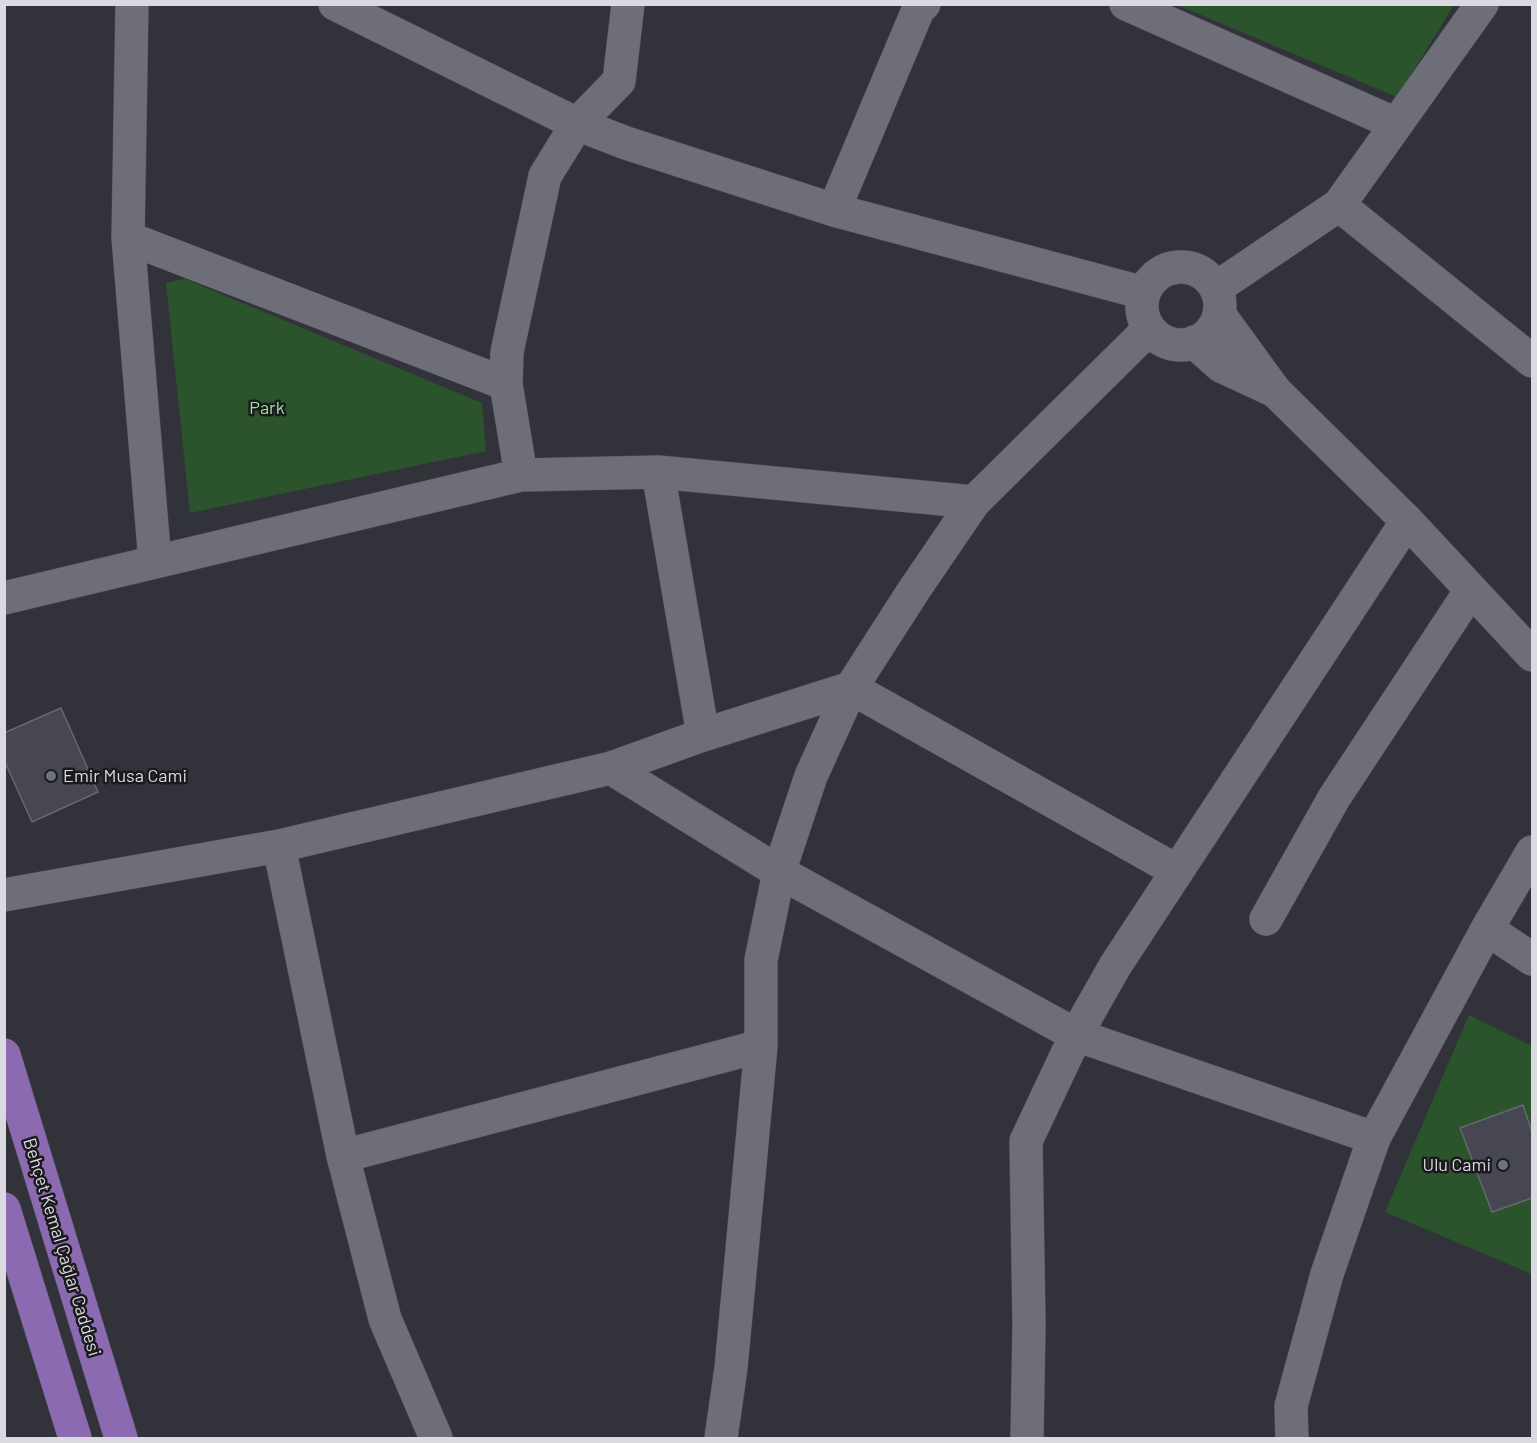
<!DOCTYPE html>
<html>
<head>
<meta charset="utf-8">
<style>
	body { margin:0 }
	#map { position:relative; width:1537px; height:1443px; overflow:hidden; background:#32323b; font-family:Barlow,sans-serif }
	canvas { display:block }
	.frame { position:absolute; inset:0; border:6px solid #dadae0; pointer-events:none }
</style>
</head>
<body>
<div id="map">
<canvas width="1537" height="1443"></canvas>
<div class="frame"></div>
</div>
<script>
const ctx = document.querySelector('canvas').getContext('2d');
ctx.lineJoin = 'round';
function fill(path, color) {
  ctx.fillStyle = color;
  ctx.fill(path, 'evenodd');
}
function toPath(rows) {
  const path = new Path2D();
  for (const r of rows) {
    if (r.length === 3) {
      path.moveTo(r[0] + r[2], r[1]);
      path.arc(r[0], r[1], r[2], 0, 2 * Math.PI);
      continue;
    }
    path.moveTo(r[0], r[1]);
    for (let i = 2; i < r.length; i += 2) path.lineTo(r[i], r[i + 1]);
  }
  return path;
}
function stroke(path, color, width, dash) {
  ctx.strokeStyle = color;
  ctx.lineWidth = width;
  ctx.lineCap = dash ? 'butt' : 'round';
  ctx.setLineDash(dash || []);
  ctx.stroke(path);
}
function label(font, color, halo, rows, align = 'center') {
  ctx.font = font + ' Barlow,sans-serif';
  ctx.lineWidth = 5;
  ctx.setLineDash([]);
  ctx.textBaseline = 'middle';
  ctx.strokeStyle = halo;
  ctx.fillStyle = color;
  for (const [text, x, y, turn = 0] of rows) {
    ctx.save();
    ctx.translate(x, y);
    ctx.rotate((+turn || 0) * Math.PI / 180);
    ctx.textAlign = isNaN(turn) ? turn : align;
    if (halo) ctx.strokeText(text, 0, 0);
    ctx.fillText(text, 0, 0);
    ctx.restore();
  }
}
const green = toPath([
	[1177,5,1454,5,1397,97],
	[185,279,482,403,486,451,190,513,166,283],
	[1469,1015,1532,1046,1532,1274,1385,1212]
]);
const building = toPath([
	[61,708,98,792,32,822,4,760,4,733,61,708],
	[1523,1105,1532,1132,1532,1198,1492,1212,1460,1128,1523,1105]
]);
const minor = toPath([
	[132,4,128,238,155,562],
	[335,4,577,124,626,143,834,210,1144,293],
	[1126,4,1396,124],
	[1339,205,1532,361],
	[834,210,918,10,924,4],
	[128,238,506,384],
	[1181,306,39],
	[1216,288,1339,205,1482,4],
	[1194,342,1221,366,1275,391,1219,314],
	[1275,391,1407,521,1532,655],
	[658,472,703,735],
	[521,475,506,384,507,352,545,176,577,124,619,81,628,4],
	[4,598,521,475,658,472,974,502],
	[611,768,779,872,1076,1035,1374,1138],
	[279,846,343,1156,385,1319,436,1438],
	[4,895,279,846,611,768,703,735,851,688,1177,871],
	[1266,919,1334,798,1471,590],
	[1487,929,1532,959],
	[343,1156,761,1046],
	[721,1438,731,1368,761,1046,761,960,779,872,811,776,851,688,914,590,974,502,1149,329],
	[1027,1438,1029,1324,1026,1141,1076,1035,1115,966,1407,521],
	[1292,1438,1291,1406,1327,1274,1374,1138,1487,929,1532,852]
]);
const major = toPath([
	[4,1055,121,1438],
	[4,1209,75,1438]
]);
const markers = [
	[51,776,6,"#6b7280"],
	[1503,1165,6,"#6b7280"]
];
const parkNames = [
	["Park",267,408]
];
const poiNames = [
	["Emir Musa Cami",63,776],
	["Ulu Cami",1491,1165,"right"]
];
const streetNames = [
	["Behçet Kemal Çağlar Caddesi",62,1247,73]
];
fill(green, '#2b542c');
fill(building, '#474751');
stroke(building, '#676772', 1.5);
stroke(minor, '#504f57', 34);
stroke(major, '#504f57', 34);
stroke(minor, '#6e6e79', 33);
stroke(major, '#8b6ab1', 33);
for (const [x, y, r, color] of markers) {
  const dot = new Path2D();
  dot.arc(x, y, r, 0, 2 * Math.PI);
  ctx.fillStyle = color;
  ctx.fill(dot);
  stroke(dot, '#1a1a1e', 2);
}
label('18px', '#92e892', '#1a1a1e', parkNames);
label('18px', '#dadae0', '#1a1a1e', poiNames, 'left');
label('18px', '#dadae0', '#1a1a1e', streetNames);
</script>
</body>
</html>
